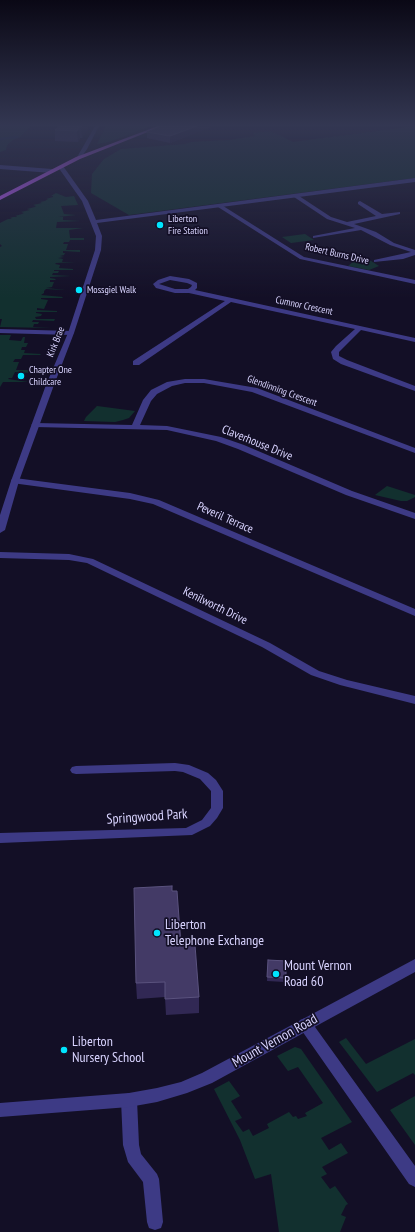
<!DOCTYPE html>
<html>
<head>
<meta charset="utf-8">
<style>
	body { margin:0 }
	canvas { display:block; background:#130f26 }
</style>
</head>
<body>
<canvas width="415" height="1232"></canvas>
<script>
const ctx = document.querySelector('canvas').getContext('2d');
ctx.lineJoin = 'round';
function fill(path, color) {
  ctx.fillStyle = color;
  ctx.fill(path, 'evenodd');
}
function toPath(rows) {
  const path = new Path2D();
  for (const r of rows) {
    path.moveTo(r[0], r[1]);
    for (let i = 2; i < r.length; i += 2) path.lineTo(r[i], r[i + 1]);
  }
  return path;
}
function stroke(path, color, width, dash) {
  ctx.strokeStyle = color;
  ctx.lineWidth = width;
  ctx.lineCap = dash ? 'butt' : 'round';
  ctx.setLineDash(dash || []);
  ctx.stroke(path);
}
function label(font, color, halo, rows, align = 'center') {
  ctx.font = font + ' "PT Sans Narrow",sans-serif';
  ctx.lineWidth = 3.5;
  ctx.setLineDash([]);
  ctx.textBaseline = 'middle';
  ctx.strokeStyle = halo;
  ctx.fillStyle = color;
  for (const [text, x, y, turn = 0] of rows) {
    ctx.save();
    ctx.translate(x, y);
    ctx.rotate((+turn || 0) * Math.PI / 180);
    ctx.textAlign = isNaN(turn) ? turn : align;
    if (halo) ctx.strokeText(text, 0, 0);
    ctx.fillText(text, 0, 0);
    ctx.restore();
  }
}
const green = toPath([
	[0,126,31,126,20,137,13,140,7,145,6,150,0,152],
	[106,126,151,126,109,142,97,144],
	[415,126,415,178,129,215,91,193,92,174,104,159,121,149,185,144,191,142,230,140,255,136,253,133,271,131,293,142],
	[56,193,66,197,74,196,78,205,61,206,64,214,76,215,58,217,63,217,63,220,80,221,57,222,56,228,83,228,69,230,70,238,84,238,84,240,70,240,69,242,64,242,63,244,68,244,66,250,80,250,80,252,63,251,63,253,65,253,64,255,60,256,64,257,58,258,63,259,62,262,76,262,56,263,55,264,60,265,59,268,73,269,73,270,54,270,54,271,59,271,58,273,53,273,52,275,71,276,50,277,50,278,56,279,55,280,50,280,50,282,54,282,52,287,46,288,66,290,46,289,44,291,44,293,41,295,63,297,62,298,41,298,41,299,48,300,44,309,37,308,37,310,57,311,57,312,36,312,36,313,42,314,41,316,35,317,36,319,55,319,54,321,33,320,32,322,39,322,38,324,34,324,33,327,51,328,0,327,2,319,0,319,0,247,2,246,0,244,0,223,8,219,12,219,10,218,13,217,16,217,17,216,15,216,22,214,24,213,21,212,30,210,27,209,35,207,36,206,33,205,42,203,40,202,45,201,48,199,46,199,53,197,53,196,51,196],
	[305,234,314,240,291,243,282,237],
	[368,259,379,266,369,270,348,266,353,262],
	[0,335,11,335,9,340,21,341,23,337,25,337,24,343,28,343,26,347,22,347,21,350,25,350,24,353,41,354,40,355,23,355,21,359,15,359,13,362,19,362,16,370,33,370,32,373,15,372,12,378,9,378,8,379,28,382,3,382,0,387],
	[97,406,135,411,129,418,123,420,115,422,84,421,86,417],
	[387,486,415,495,415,497,407,501,401,501,375,495],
	[346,1038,366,1064,415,1039,415,1075,413,1073,377,1092,339,1042],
	[295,1047,301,1049,352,1122,321,1138,329,1150,341,1143,348,1153,322,1167,327,1174,321,1177,330,1189,335,1186,348,1204,346,1205,341,1215,346,1217,340,1232,279,1232,271,1174,255,1179,240,1140,214,1089,229,1081,240,1096,231,1101,242,1118,235,1121,243,1132,249,1129,253,1136,269,1128,267,1124,289,1112,293,1117,296,1116,298,1119,307,1116,305,1113,323,1103,298,1067,288,1071,277,1056],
	[415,1096,415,1145,390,1110]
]);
const stream = toPath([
	[0,139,17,137]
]);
const minor = toPath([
	[0,165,52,169,55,171,52,173,0,169,0,165],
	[296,194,331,217,347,222,376,216,358,204,358,202,360,201,382,214,400,212,400,214,354,224,376,232,394,243,415,250,415,255,403,259,374,262,374,260,411,252,390,245,361,230,313,238,313,236,355,228,327,219,294,197,293,196,296,194],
	[220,204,304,257,415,280,415,284,300,259,218,207,218,205,220,204],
	[170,276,189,279,197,283,197,288,195,290,415,338,415,342,361,330,339,352,339,356,347,360,415,386,415,391,341,364,333,359,331,352,336,346,355,329,231,302,139,365,133,365,133,361,225,301,189,293,175,293,156,288,153,284,158,280,170,276],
	[170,280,187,283,192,285,191,287,188,289,175,289,159,284,170,280],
	[0,329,71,331,74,333,71,335,0,333,0,329],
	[185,379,204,379,257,388,415,448,415,453,252,392,204,383,185,383,172,386,157,394,151,401,140,425,167,426,221,437,244,445,352,491,415,513,415,519,346,495,238,449,216,441,167,430,35,427,31,425,35,423,132,425,143,400,151,390,167,382,185,379],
	[15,478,130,493,159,500,415,609,415,616,153,504,130,499,12,483,11,481,12,479,15,478],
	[0,552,69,554,93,559,270,643,319,671,347,680,415,696,415,704,340,685,311,675,262,647,87,563,69,560,0,558,0,552],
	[175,763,189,765,208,773,216,780,223,791,223,808,217,818,210,826,192,835,0,843,0,833,186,828,202,820,211,808,211,791,200,779,183,772,175,771,76,774,72,773,70,770,72,767,76,766,175,763],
	[305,1018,310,1020,415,1166,415,1187,409,1184,300,1028,298,1024,300,1020,305,1018],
	[129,1093,134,1095,137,1100,139,1145,141,1154,157,1174,159,1179,163,1222,161,1228,155,1230,149,1228,147,1222,143,1182,128,1162,123,1145,121,1100,124,1095,129,1093]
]);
const tertiary = toPath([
	[95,126,99,126,87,149,80,159,76,159,95,126],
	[59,166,63,166,88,201,96,220,415,178,415,182,97,223,102,236,101,250,74,333,54,385,19,481,5,530,0,533,0,515,11,481,46,385,68,333,95,250,96,236,82,201,58,167,59,166],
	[415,959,415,972,212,1083,187,1093,157,1102,129,1107,0,1117,0,1103,129,1093,157,1088,181,1082,202,1073,415,959]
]);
const primary = toPath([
	[158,126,163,126,80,159,0,200,0,196,76,157,158,126]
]);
const wall = toPath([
	[59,126,88,126,87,130,82,138,80,138,78,142,55,141,55,130],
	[211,127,170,143,147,138,147,132],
	[181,945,199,997,199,1013,166,1015,165,997,137,999,136,983],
	[268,960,286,961,285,982,267,981]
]);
const shadedWall = toPath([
	[82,126,88,126,87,130,82,138,81,127],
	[197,126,211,126,211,127,170,143,170,136],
	[79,127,80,138,78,142,77,131]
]);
const building = toPath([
	[59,126,82,126,81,127,79,127,77,131,55,130,59,126],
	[162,126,197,126,170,136,147,132,162,126],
	[172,886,172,891,177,891,181,945,195,945,199,997,165,999,165,982,136,983,134,888,172,886],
	[268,960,286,961,286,978,267,977,268,960]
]);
const markers = [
	[160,225,4,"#00e5ff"],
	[79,290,4,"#00e5ff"],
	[21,376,4,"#00e5ff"],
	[157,933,4,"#00e5ff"],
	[276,974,4,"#00e5ff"],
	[64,1050,4,"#00e5ff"]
];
const farPoinames = [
	["Liberton",168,219],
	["Fire Station",168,231],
	["Mossgiel Walk",87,290],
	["Chapter One",29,370],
	["Childcare",29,382]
];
const farStreetnames = [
	["Robert Burns Drive",337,254,13],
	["Cumnor Crescent",304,306,12],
	["Kirk Brae",56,342,-68],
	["Glendinning Crescent",282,391,20]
];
const streetNames = [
	["Claverhouse Drive",257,443,22],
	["Peveril Terrace",225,518,24],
	["Kenilworth Drive",215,606,26]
];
const nearStreetnames = [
	["Springwood Park",147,817,-4],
	["Mount Vernon Road",275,1041,-29]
];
const nearPoinames = [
	["Liberton",165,925],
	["Telephone Exchange",165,941],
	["Mount Vernon",284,966],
	["Road 60",284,982],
	["Liberton",72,1042],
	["Nursery School",72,1058]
];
fill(green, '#12302f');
stroke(stream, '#0c2248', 2.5);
fill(minor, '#3d3a85');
fill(tertiary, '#3d3a85');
fill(primary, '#c25bff');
fill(wall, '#312854');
fill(shadedWall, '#1d163a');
fill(building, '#433a66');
stroke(building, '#5a527e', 1);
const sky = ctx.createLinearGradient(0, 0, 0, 298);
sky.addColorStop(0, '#0a0815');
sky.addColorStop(0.42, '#333752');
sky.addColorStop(1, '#33375200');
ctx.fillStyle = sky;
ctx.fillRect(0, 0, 415, 298);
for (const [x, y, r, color] of markers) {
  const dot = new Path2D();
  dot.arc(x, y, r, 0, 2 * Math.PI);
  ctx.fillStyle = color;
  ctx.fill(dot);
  stroke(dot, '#130f26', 1.5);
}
label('10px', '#d9d4ff', '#130f26', farPoinames, 'left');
label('10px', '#d9d4ff', '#130f26', farStreetnames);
label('12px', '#d9d4ff', '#130f26', streetNames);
label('14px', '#d9d4ff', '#130f26', nearStreetnames);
label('14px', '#d9d4ff', '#130f26', nearPoinames, 'left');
</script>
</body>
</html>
